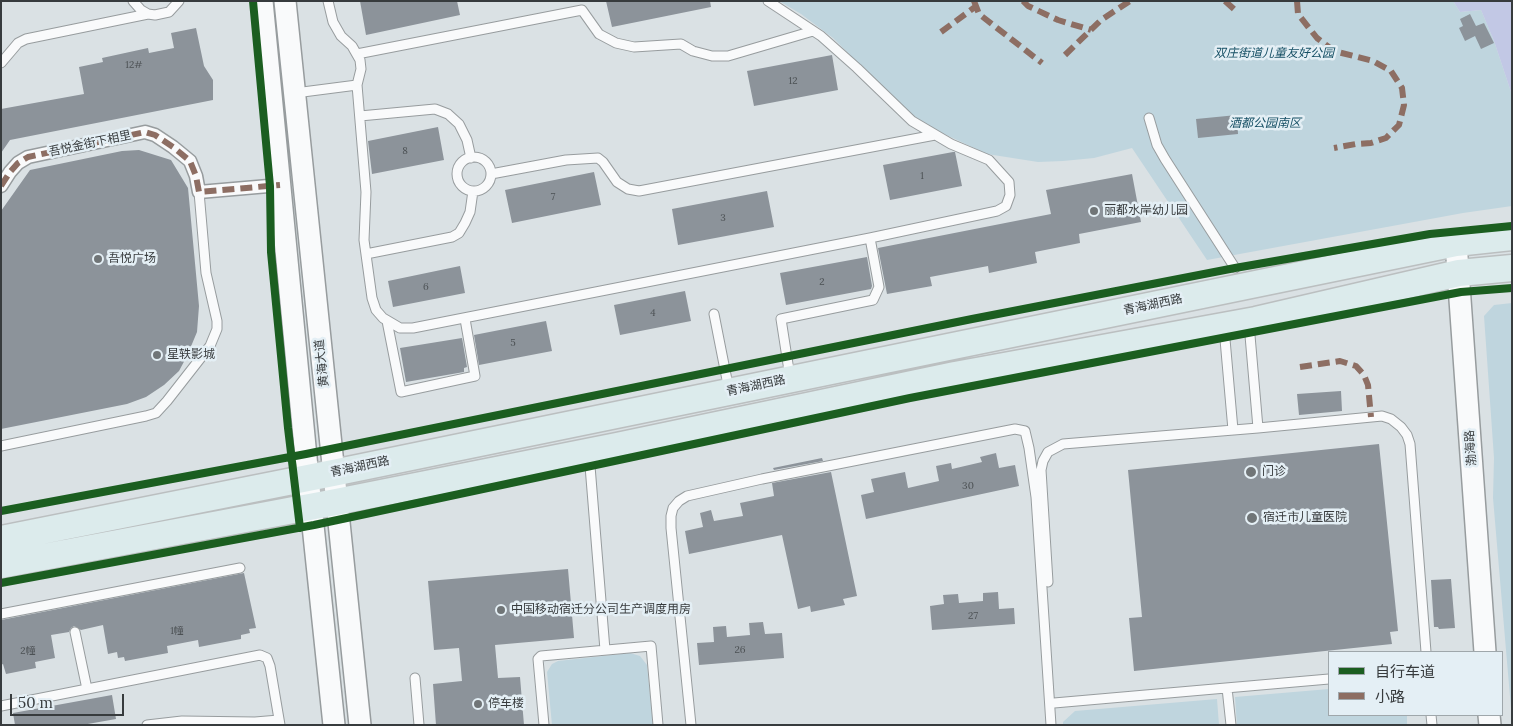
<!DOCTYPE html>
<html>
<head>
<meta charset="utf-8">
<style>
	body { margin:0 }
	#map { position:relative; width:1513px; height:726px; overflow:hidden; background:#dae1e4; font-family:Lora,"Noto Sans SC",serif }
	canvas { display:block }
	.frame { position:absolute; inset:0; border:2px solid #373b3d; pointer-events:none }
	.legend { position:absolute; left:1328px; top:651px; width:175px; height:65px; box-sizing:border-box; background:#e4eff5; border:1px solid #9fa7ab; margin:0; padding:6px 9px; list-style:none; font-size:15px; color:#373b3d }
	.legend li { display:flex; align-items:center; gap:10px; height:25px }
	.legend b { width:25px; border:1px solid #9fa7ab }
	.scale { position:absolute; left:10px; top:694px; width:114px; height:22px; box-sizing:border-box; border:2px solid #373b3d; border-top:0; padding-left:6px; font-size:15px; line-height:18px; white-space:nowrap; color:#373b3d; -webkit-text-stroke:4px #e4eff5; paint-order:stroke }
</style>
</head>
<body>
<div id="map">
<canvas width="1513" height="726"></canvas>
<div class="frame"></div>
<ul class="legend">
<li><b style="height:6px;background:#1b5e20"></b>自行车道</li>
<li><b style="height:6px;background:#8d6e63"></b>小路</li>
</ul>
<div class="scale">50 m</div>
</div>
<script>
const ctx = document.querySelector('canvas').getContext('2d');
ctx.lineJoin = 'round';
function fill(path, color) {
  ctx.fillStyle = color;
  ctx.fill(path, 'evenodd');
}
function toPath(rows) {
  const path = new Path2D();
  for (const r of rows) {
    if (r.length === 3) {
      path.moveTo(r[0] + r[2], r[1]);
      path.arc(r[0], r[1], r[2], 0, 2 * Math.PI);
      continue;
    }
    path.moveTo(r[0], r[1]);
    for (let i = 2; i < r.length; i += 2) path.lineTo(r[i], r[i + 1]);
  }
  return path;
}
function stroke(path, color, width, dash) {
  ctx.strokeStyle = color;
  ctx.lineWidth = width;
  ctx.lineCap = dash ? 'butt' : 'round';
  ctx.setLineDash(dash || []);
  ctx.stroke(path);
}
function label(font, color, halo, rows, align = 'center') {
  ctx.font = font + ' Lora,"Noto Sans SC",serif';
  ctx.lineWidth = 5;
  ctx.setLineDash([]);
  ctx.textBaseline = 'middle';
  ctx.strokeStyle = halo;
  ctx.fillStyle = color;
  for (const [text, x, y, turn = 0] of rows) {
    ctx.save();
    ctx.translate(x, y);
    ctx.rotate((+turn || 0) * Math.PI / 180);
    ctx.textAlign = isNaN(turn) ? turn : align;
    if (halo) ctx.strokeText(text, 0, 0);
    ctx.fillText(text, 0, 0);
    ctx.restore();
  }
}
const green = toPath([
	[779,1,1453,1,1460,12,1481,10,1494,41,1512,95,1512,206,1463,213,1207,260,1132,148,1094,158,1063,161,1038,162,987,154,940,132,915,117,896,101,833,38,801,14],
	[1512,303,1512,720,1493,498,1494,458,1484,316,1494,305],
	[630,653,640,656,647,665,653,725,552,725,547,672,552,664,558,661],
	[1329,689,1329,715,1407,715,1407,725,1237,725,1235,697],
	[1217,699,1219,725,1063,725,1063,722,1075,711]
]);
const water = toPath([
	[1453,1,1512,1,1512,95,1494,41,1481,10,1460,12]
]);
const building = toPath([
	[360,1,457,1,460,15,366,35],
	[606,1,710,1,711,7,612,27],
	[1470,14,1476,26,1484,23,1494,43,1481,49,1475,36,1465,41,1459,28,1463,26,1460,19],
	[196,28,204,66,213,80,213,100,10,140,1,153,1,109,84,94,79,67,103,62,102,58,148,48,149,53,174,48,171,33],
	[832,55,838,90,754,106,747,71],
	[1237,115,1238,134,1198,138,1196,119],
	[438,127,444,160,372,174,368,141],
	[139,150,171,160,188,188,199,306,197,332,187,356,179,371,164,385,146,397,127,404,1,429,1,211,30,170,122,151],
	[953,152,955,152,962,186,890,200,883,165],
	[594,172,601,205,512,223,505,190],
	[1132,174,1141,222,1079,234,1080,243,1035,252,1037,263,989,273,988,266,930,277,932,286,887,294,878,248,1051,214,1046,190],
	[767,191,774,227,678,245,672,209],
	[867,257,872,286,871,289,786,305,780,273],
	[460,266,465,293,393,307,388,281],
	[685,291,691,321,620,335,614,305],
	[546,321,552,351,479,365,474,335],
	[462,338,467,367,464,368,464,372,406,382,400,348],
	[1341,391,1342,411,1299,415,1297,394],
	[1379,444,1398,631,1390,632,1392,644,1134,671,1129,618,1142,617,1128,470],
	[996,453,999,468,1015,465,1019,486,866,519,861,495,874,492,871,479,905,472,908,488,939,481,936,466,951,463,952,469,982,462,980,457],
	[822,458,823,461,774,470,773,468],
	[831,472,857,596,843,599,845,605,811,612,810,606,798,609,782,535,689,554,685,531,703,527,700,513,711,510,714,521,743,516,740,503,774,496,772,483],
	[568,569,574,638,495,645,498,678,520,677,524,725,436,725,433,684,462,681,459,648,434,650,428,581],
	[244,573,256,628,249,629,250,633,241,635,241,639,199,647,198,640,167,646,168,653,125,661,124,657,118,658,117,652,108,654,103,625,81,630,74,626,71,628,69,632,51,635,55,658,35,662,36,668,6,674,3,664,1,665,1,620],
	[1451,579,1455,628,1439,629,1438,627,1434,627,1431,580],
	[998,592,999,609,1014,608,1015,624,932,630,930,606,944,604,943,595,958,594,959,603,983,601,983,593],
	[763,622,765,634,782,633,784,658,699,665,697,643,714,642,713,627,726,626,727,637,750,635,749,623],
	[112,695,116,719,82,725,15,725,13,713]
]);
const service = toPath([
	[133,1,141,10,148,14,155,15,169,12,179,1],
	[328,1,333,22,341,36,352,46,360,60,361,69,357,85,366,192,364,240,372,298,376,310,383,318,400,328,413,328,870,238,997,211,1006,206,1010,195,1009,182,989,160,951,144,912,121,857,68,821,36,768,1],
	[357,54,582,10,599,34,616,43,634,47,681,44,693,51,712,56,728,56,813,31],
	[1,63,18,43,26,39,148,14],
	[295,93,357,85],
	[360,116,435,109,448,114,459,124,467,140,471,158],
	[1149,118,1157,145,1165,159,1235,268],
	[474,174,17],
	[491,174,566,160,598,158,603,162,617,182,628,189,639,191,935,135],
	[366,254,452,237,459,233,465,223,470,212,473,191],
	[714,314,729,390],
	[387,321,401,392,475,376,465,319],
	[1249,324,1258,428],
	[1224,328,1233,430],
	[790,377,781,319,873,300,879,287,870,238],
	[1,446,146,416,156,413,167,401,210,346,217,329,217,321,206,273,199,192],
	[590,466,605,650],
	[1048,582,1041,470,1043,461,1048,452,1063,444,1258,428,1382,416,1391,419,1401,427,1407,435,1410,444,1426,652],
	[1,614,240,568],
	[75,632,87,689],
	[415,678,419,725],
	[1227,688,1231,725],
	[1054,703,1329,679],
	[1,706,260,655,267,658,270,666,280,725],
	[1431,715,1432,725],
	[147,725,182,721,255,722,279,720],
	[544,725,538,659,541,656,651,646,658,725],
	[691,725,671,528,671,516,673,508,679,501,687,496,762,479,1015,429,1025,431,1029,448,1036,497,1051,725]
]);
const pedestrian = toPath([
	[1,186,10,172,18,163,28,157,145,132,155,135,173,147,190,161,196,176,199,192,280,185]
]);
const tertiary = toPath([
	[262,1,308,478,334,725],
	[285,1,360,725],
	[1456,243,1485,652],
	[1489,715,1490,725]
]);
const primary = toPath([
	[1,539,333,473,1456,243,1512,237],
	[1,565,336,502,617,446,955,375,1256,320,1459,273,1512,268]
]);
const quiet = toPath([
	[974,1,979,14,1042,63],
	[1023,1,1028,6,1058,20,1091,30],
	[1225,1,1236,11],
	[1297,1,1298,14,1317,38,1334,51,1373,61,1391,71,1402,88,1404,105,1399,125,1386,138,1371,143,1356,144,1334,148],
	[941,32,975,7],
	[1065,55,1101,20,1130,1],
	[1,186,10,172,18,163,28,157,145,132,155,135,173,147,190,161,196,176,199,192,280,185],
	[1300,367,1340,361,1356,366,1364,375,1368,385,1371,417]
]);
const cycleway = toPath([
	[253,1,270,186,271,252,288,428,300,528],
	[1,511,306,454,972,319,1235,268,1430,234,1512,226],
	[1,583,314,525,910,398,1461,292,1512,288]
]);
const markers = [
	[1094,211,5,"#707577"],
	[98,259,5,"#707577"],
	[157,355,5,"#707577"],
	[1251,472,6,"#707577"],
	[1252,518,6,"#707577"],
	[501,610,5,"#707577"],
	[478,704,5,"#707577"]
];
const numberNames = [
	["12#",134,65],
	["12",793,81],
	["8",405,151],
	["1",922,176],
	["7",553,197],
	["3",723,218],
	["2",822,282],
	["6",426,287],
	["4",653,313],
	["5",513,343],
	["30",968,486],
	["27",973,616],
	["1幢",177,631],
	["26",740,650],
	["2幢",28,651]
];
const parkNames = [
	["双庄街道儿童友好公园",1274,54],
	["酒都公园南区",1265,124]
];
const streetNames = [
	["吾悦金街下相里",90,144,-12],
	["青海湖西路",1153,305,-12],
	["黄海大道",322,363,-96],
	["青海湖西路",756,386,-12],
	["渤海路",1471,448,-94],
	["青海湖西路",360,467,-12]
];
const poiNames = [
	["丽都水岸幼儿园",1104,211],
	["吾悦广场",108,259],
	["星轶影城",167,355],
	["门诊",1262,472],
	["宿迁市儿童医院",1263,518],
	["中国移动宿迁分公司生产调度用房",511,610],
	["停车楼",488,704]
];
fill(green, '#bfd5de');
fill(water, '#c2c8e5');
fill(building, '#8c939a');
stroke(service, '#979c9e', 11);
stroke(pedestrian, '#979c9e', 15);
stroke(tertiary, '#979c9e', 24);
stroke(primary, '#bbbfc0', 29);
stroke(service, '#f9fafb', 9);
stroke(pedestrian, '#f9fafb', 12);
stroke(tertiary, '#f9fafb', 21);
stroke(primary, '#dcebec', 26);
stroke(quiet, '#8d6e63', 6, [12, 6]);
stroke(cycleway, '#1b5e20', 8);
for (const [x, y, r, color] of markers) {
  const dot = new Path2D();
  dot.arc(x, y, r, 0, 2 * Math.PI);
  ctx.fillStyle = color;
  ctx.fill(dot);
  stroke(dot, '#e4eff5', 2);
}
label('10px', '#4c5154', null, numberNames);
label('italic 12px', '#154f64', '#e4eff5', parkNames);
label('12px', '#373b3d', '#e4eff5', streetNames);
label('12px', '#373b3d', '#e4eff5', poiNames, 'left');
</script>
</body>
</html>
